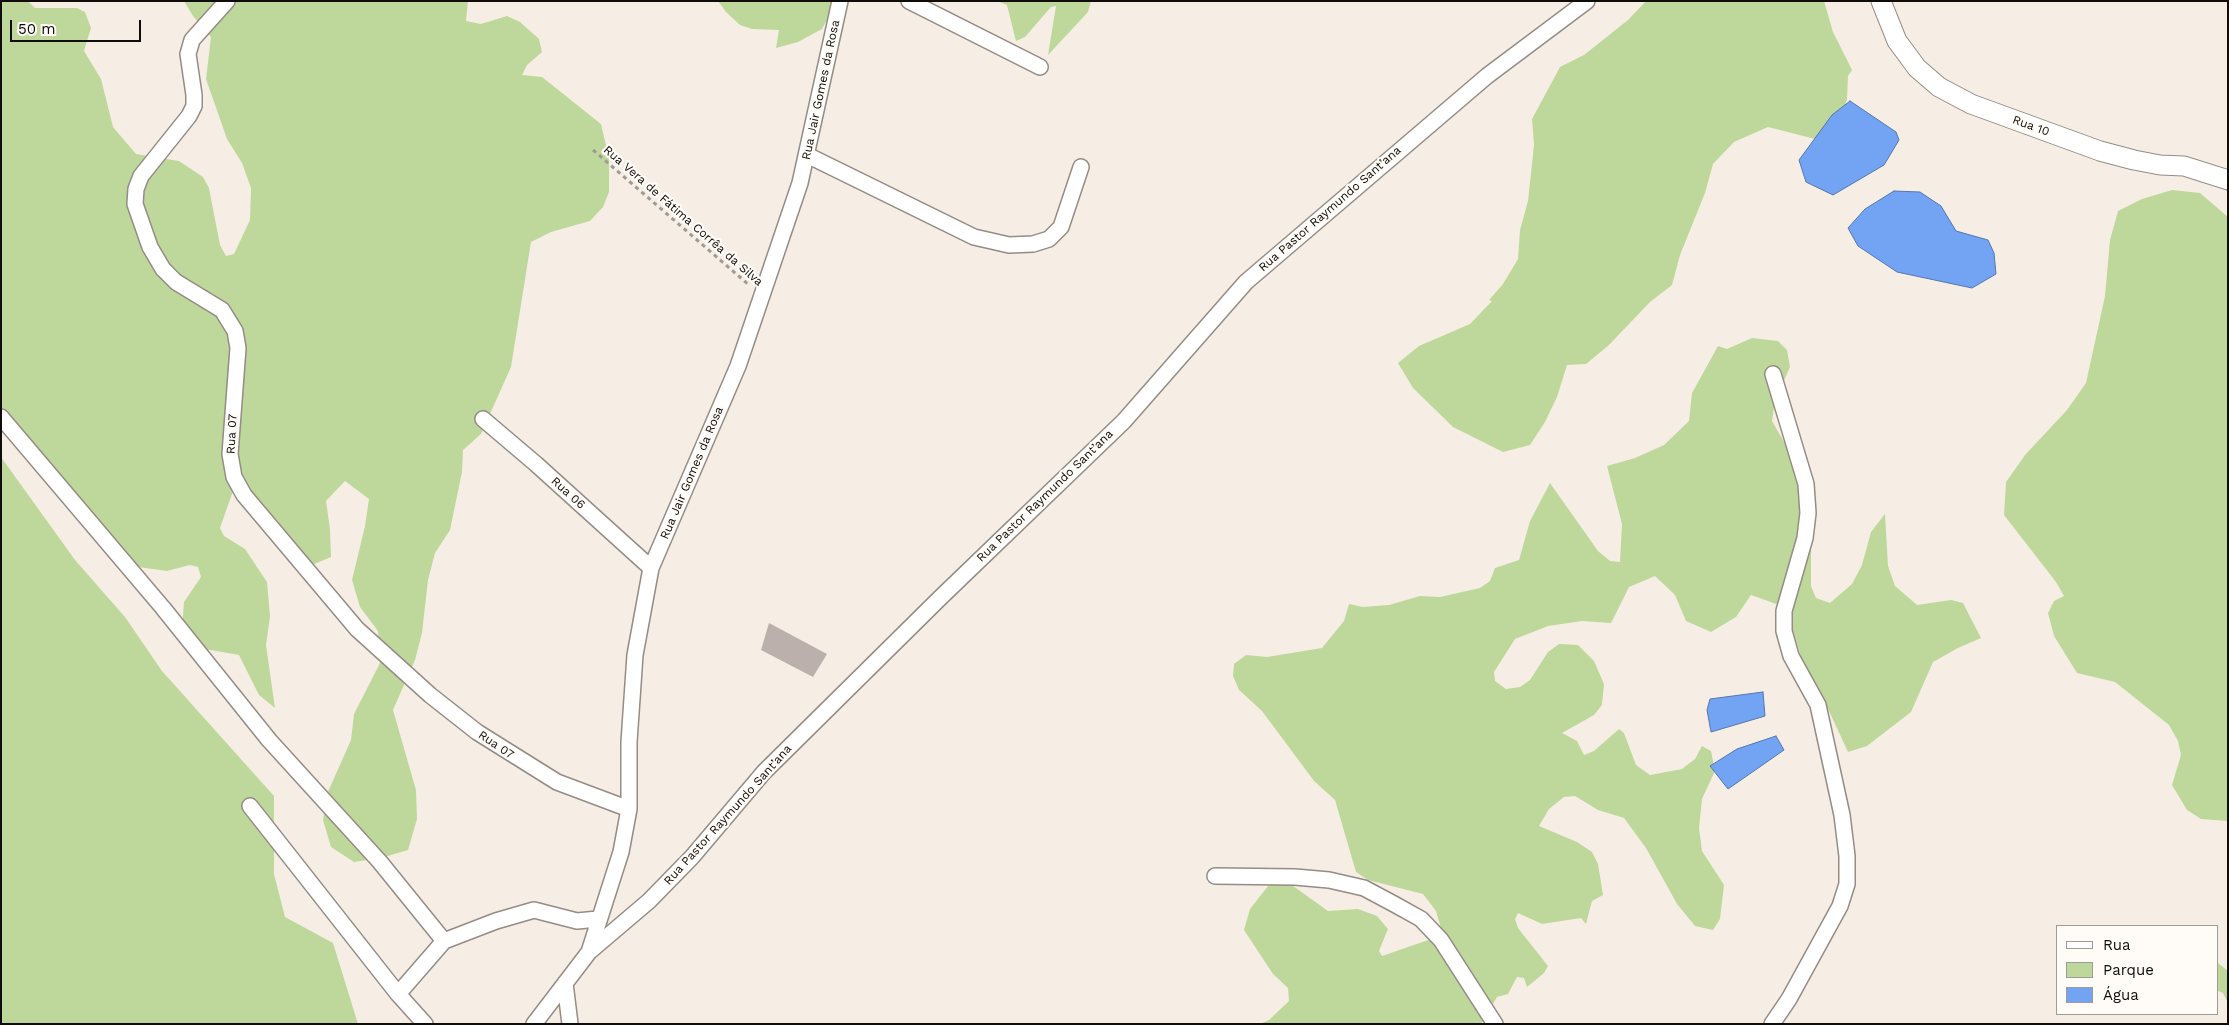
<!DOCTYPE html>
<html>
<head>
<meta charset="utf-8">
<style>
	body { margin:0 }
	#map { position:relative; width:2229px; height:1025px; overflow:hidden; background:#f6eee5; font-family:"Work Sans",sans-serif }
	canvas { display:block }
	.frame { position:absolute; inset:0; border:2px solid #0f0c09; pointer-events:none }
	.legend { position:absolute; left:2056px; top:925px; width:162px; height:90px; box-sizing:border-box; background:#fffcf8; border:1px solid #9f9c98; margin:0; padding:6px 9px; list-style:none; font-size:15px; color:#0f0c09 }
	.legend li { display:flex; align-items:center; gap:10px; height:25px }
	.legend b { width:25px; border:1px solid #9f9c98 }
	.scale { position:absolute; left:10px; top:20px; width:131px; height:22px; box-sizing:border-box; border:2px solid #0f0c09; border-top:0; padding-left:6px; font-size:15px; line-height:18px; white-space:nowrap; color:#0f0c09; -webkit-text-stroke:4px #fffcf8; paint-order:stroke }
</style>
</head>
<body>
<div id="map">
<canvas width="2229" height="1025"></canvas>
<div class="frame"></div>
<ul class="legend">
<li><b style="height:6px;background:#fff"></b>Rua</li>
<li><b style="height:14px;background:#bed89b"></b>Parque</li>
<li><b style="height:14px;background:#72a4f3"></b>Água</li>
</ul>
<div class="scale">50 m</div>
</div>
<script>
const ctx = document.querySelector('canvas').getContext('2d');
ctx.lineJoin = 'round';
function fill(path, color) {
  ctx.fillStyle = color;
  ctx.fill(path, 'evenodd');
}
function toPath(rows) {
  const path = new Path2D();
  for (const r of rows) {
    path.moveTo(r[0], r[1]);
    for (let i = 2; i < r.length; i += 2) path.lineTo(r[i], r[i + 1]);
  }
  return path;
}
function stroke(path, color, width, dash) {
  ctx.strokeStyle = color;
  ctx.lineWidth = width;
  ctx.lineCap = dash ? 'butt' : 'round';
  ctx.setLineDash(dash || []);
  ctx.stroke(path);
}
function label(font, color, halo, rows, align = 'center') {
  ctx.font = font + ' "Work Sans",sans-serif';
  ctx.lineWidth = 4.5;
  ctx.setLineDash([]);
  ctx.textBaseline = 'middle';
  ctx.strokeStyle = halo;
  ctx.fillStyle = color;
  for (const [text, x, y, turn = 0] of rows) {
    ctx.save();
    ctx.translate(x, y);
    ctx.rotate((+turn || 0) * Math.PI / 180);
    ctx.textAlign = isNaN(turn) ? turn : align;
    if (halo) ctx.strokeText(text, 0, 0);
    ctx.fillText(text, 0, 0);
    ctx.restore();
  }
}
const green = toPath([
	[1,1,28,1,35,8,77,8,85,12,91,28,84,51,101,79,113,127,136,154,179,161,203,177,209,188,220,245,226,256,234,254,250,220,251,188,242,163,227,139,206,79,211,37,193,16,184,1,468,1,466,21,481,24,507,16,520,22,539,39,542,52,527,65,522,75,542,77,601,124,609,158,609,192,603,207,590,221,551,232,531,242,511,367,481,434,463,450,462,472,450,530,435,553,428,580,422,633,415,660,393,710,416,790,417,819,408,850,381,858,354,862,331,847,323,820,327,794,351,740,354,714,380,663,378,631,360,607,352,580,365,526,369,499,345,481,326,501,330,529,331,557,305,568,283,553,233,491,220,528,224,536,245,549,267,582,270,616,266,645,275,708,259,695,239,655,205,649,182,628,184,602,201,577,198,567,190,565,167,571,138,567,1,414],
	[718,1,837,1,822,29,798,42,776,48,779,30,752,29,740,25,726,12],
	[997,1,1091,1,1088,12,1048,55,1056,6,1051,7,1025,37,1016,41,1007,5],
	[1646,1,1824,1,1833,32,1852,70,1848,76,1847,99,1834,141,1827,142,1768,127,1734,142,1713,164,1705,193,1680,255,1672,285,1650,302,1608,346,1586,364,1567,365,1557,397,1545,422,1530,445,1503,452,1453,427,1413,388,1398,363,1419,346,1470,324,1492,301,1489,300,1503,284,1518,259,1520,230,1528,201,1534,145,1532,119,1560,67,1584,55,1628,20],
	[2172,190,2200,193,2228,217,2228,821,2201,819,2187,810,2172,785,2181,755,2178,741,2169,725,2115,682,2077,673,2054,636,2048,613,2054,601,2064,596,2056,582,2004,515,2006,482,2025,455,2067,410,2086,383,2105,296,2110,240,2118,211,2142,199],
	[1752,338,1778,341,1787,350,1790,367,1775,401,1772,421,1799,468,1811,538,1811,586,1816,598,1830,603,1852,584,1862,565,1871,532,1885,514,1888,566,1895,586,1917,605,1951,600,1963,603,1981,638,1958,648,1933,662,1911,712,1867,746,1848,752,1817,685,1802,666,1802,660,1793,630,1779,605,1751,595,1736,617,1711,632,1686,621,1675,595,1655,576,1629,587,1611,623,1582,621,1548,626,1515,639,1494,672,1495,681,1506,689,1520,687,1530,680,1548,652,1559,644,1578,645,1594,661,1604,684,1602,705,1594,715,1562,733,1577,741,1584,755,1594,751,1619,729,1624,733,1636,765,1650,775,1682,769,1695,759,1702,746,1711,751,1715,771,1702,799,1699,828,1702,851,1724,885,1720,919,1713,930,1695,926,1677,904,1646,848,1624,818,1598,810,1575,796,1564,797,1549,809,1539,826,1577,842,1592,852,1598,864,1603,895,1592,901,1586,924,1581,918,1542,924,1518,913,1515,919,1518,928,1548,966,1544,973,1527,987,1524,978,1517,977,1508,994,1497,997,1481,1024,1260,1024,1269,1020,1289,1001,1288,988,1273,974,1244,930,1250,909,1272,881,1289,883,1328,911,1358,909,1377,916,1388,929,1379,951,1382,956,1437,937,1442,932,1436,911,1423,894,1368,880,1356,872,1335,800,1314,781,1262,711,1239,690,1233,676,1234,664,1246,655,1267,657,1322,648,1344,621,1349,604,1363,607,1389,605,1420,596,1440,597,1480,588,1490,581,1495,568,1519,560,1530,521,1550,483,1598,551,1610,561,1620,562,1622,524,1607,466,1635,458,1664,445,1689,421,1692,393,1718,346,1727,349],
	[1,457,75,560,125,617,162,671,274,796,274,874,285,917,333,943,358,1024,1,1024],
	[2218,963,2228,971,2228,1003,2223,993,2218,991]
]);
const water = toPath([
	[1850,101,1896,132,1899,140,1884,165,1833,195,1806,182,1799,160,1832,115,1850,101],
	[1894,191,1920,192,1941,206,1956,231,1988,240,1994,253,1996,274,1972,288,1897,272,1858,246,1848,228,1865,209,1894,191],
	[1763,692,1765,716,1711,732,1707,710,1710,699,1763,692],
	[1776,736,1784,750,1728,789,1710,766,1737,749,1776,736]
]);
const building = toPath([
	[769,623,827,654,813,677,761,650]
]);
const path = toPath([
	[593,150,749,285]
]);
const minor = toPath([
	[227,1,192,40,188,54,194,95,194,106,189,116,141,176,136,189,135,204,150,247,163,269,176,282,222,310,235,331,238,348,230,454,234,477,244,495,357,629,430,695,477,732,557,782,629,809],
	[909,1,1040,67],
	[807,155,974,237,1009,245,1033,244,1049,239,1061,227,1081,167],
	[1,417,163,608,269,740,380,862,444,941],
	[483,419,536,464,651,568],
	[250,806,398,994,425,1024],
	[1215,876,1295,877,1329,880,1364,888,1394,904,1421,919,1441,940,1495,1024],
	[589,952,621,852,629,809,629,742,635,655,651,568,738,366,800,183,840,1],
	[565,983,570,1024],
	[398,994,444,941,496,921,534,910,577,921,598,919],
	[534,1024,589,952,649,901,692,857,764,772,940,598,1124,421,1246,282,1487,76,1587,1],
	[1772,1024,1789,999,1840,906,1847,884,1847,856,1842,815,1818,705,1791,656,1784,631,1784,611,1805,538,1808,513,1806,484,1773,374]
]);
const tertiary = toPath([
	[1881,1,1897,41,1917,68,1939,87,1971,104,2100,151,2134,160,2160,165,2184,166,2228,180]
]);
const streetNames = [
	["Rua Jair Gomes da Rosa",821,90,-78],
	["Rua 10",2031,126,20],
	["Rua Pastor Raymundo Sant’ana",1330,209,-41],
	["Rua Vera de Fátima Corrêa da Silva",683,216,41],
	["Rua 07",232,434,-87],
	["Rua Jair Gomes da Rosa",692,473,-67],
	["Rua 06",568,493,42],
	["Rua Pastor Raymundo Sant’ana",1045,496,-44],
	["Rua 07",496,745,34],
	["Rua Pastor Raymundo Sant’ana",728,815,-48]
];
fill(green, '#bed89b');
fill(water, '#72a4f3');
stroke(water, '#5476ad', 1);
fill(building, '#bbb0ac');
stroke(minor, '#948c85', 18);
stroke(tertiary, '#948c85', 21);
stroke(path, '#a09a93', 3, [4, 4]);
stroke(minor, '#fff', 15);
stroke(tertiary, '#fff', 19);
label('12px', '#0f0c09', '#fffcf8', streetNames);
</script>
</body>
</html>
